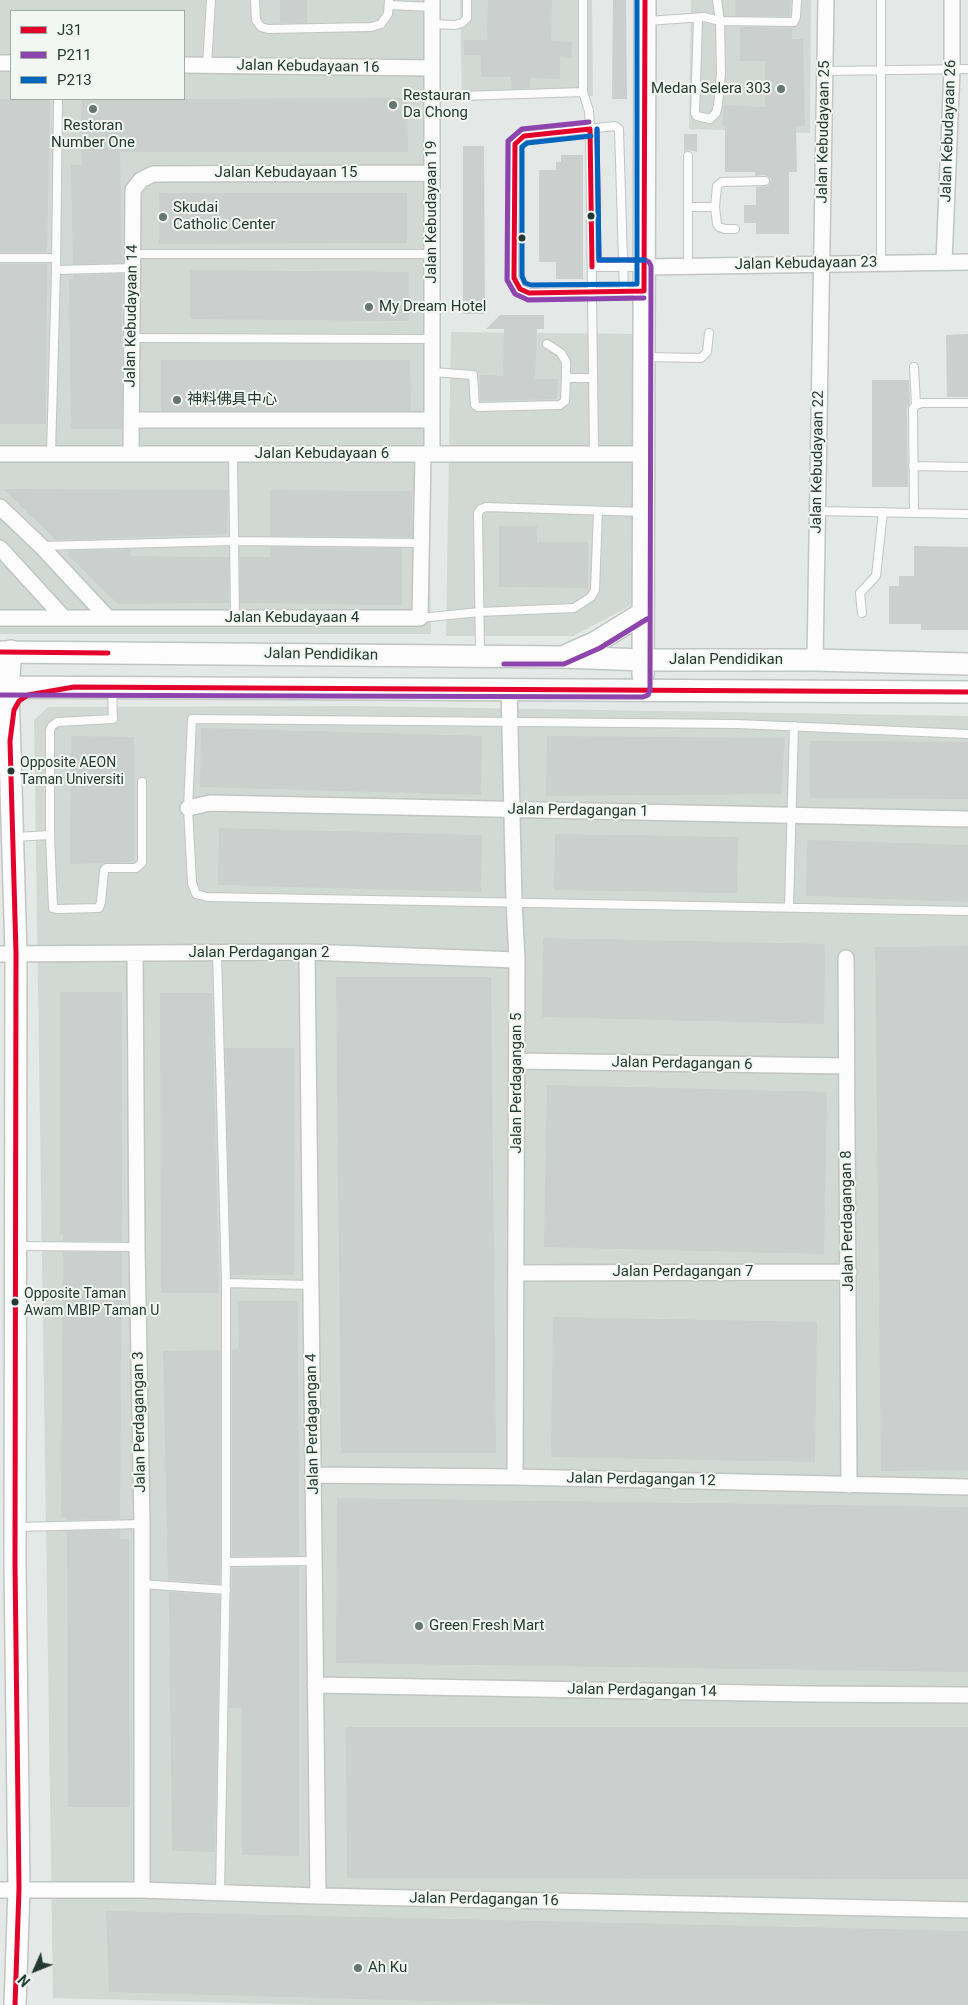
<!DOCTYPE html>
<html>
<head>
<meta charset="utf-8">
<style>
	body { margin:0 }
	#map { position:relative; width:968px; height:2005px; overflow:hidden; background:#e4e8e6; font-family:Roboto,sans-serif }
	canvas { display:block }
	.legend { position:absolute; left:10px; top:10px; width:175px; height:90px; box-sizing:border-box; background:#f2f7f4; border:1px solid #a0aba6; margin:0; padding:6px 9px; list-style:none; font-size:15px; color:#243931 }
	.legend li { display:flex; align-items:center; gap:10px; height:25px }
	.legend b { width:25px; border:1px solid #a0aba6 }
	.north { position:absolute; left:10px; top:1945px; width:50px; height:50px; -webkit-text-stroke:4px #f2f7f4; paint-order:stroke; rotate:226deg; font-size:14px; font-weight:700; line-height:20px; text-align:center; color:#243931 }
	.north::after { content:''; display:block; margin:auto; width:18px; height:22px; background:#243931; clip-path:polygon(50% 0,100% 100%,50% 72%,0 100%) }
</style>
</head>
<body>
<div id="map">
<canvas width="968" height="2005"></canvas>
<ul class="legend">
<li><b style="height:6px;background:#e4002b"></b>J31</li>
<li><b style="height:6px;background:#8e44ad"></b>P211</li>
<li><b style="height:6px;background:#0065bd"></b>P213</li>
</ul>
<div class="north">N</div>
</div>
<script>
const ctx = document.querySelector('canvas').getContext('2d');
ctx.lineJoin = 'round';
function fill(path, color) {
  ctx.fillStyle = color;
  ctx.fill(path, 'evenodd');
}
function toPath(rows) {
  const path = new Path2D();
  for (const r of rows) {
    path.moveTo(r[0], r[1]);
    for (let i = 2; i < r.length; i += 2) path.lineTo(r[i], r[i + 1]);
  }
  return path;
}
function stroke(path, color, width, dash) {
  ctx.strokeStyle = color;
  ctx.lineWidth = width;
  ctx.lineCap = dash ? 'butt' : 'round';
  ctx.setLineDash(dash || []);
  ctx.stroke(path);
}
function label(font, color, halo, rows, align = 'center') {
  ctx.font = font + ' Roboto,"Noto Sans SC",sans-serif';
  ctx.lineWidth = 4;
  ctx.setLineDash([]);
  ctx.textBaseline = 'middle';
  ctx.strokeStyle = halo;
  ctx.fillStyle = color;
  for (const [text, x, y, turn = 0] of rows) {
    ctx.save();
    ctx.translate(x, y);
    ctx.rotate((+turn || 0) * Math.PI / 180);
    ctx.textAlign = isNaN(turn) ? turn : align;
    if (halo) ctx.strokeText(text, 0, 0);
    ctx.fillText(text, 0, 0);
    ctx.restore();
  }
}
const built = toPath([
	[0,0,423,0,431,634,0,634],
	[11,11,184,11,184,99,11,99],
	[460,0,592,0,593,96,462,101],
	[691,0,811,0,810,133,689,129],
	[451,332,632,334,632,605,573,636,446,636],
	[355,706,968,716,968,2005,315,2005,53,1998,34,720,48,707]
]);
const building = toPath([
	[280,0,307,0,307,23,280,23],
	[488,0,552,0,551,41,572,42,571,57,560,56,560,79,530,78,530,88,515,89,511,89,511,77,481,77,481,55,464,55,464,40,487,40],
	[613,0,626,0,627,99,612,99],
	[735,0,791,0,790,16,735,16],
	[740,27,792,28,792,39,803,39,805,126,796,126,797,172,789,172,789,234,756,234,756,223,744,223,744,205,756,205,756,187,768,186,771,181,770,178,765,175,755,176,755,172,725,172,725,126,722,126,724,105,765,107,765,61,740,61],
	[407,98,408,152,120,152,122,263,73,264,71,165,82,165,81,99],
	[0,99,50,99,47,252,0,252],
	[684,134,697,134,697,152,688,150,684,152],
	[463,146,484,146,485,314,463,314],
	[561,155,583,155,583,279,556,279,556,262,539,262,539,170,556,170,556,162,561,162],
	[159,193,407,193,407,243,159,244],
	[0,264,47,264,46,424,0,424],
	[190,270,409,272,409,321,190,319],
	[122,274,122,429,71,429,69,279,73,279,73,275],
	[500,315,544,315,544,329,537,329,535,379,558,379,557,399,480,401,480,375,503,376,504,329,486,329],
	[968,334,968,397,947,397,946,335],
	[161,360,410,360,411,411,161,411],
	[872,380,909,380,910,403,907,409,908,487,872,487],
	[3,489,228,490,227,534,56,540],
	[270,490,412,491,412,537,270,536],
	[499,526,537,526,537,542,588,542,588,588,499,587],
	[914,546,968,547,968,630,921,630,921,624,889,624,889,586,899,586,899,576,914,576],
	[270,547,402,548,402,605,240,603,240,557,270,557],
	[131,549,131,556,229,557,229,603,118,604,67,554,71,554,67,551],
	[201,728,482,736,481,795,200,787],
	[71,736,134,737,134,862,70,864],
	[547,736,785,738,781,794,546,796],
	[810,741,968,742,968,799,810,798],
	[219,828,482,835,481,892,218,885],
	[555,834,738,837,737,893,554,890],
	[807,840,968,845,968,902,806,896],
	[543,938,825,944,824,1024,542,1017],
	[968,946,968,1470,881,1471,875,947],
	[336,977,491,977,496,1453,341,1453],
	[60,992,122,992,122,1241,63,1241,63,1234,60,1234],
	[160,993,212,993,219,1293,161,1293],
	[225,1048,294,1048,294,1275,231,1275],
	[547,1085,827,1092,824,1254,544,1247],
	[63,1252,122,1252,120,1519,67,1520,67,1517,61,1517],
	[238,1301,298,1301,299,1556,232,1556,232,1350,239,1349],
	[553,1317,817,1322,815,1462,551,1457],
	[220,1350,220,1584,168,1580,163,1351],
	[337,1498,968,1507,968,1672,336,1663],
	[120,1530,120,1539,129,1539,130,1807,68,1807,67,1531],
	[299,1567,299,1856,242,1855,242,1708,229,1708,232,1568],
	[169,1592,220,1595,215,1852,172,1851],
	[346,1727,968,1727,968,1879,347,1878],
	[106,1911,968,1931,968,2005,575,2005,109,1992]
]);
const lane = toPath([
	[255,0,256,20,261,27,268,29,371,27,381,24,388,14,389,0],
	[389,5,432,7],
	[698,18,695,113,697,116,710,119,716,113,718,105,721,73,720,21,794,22,796,17,797,0],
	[647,21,704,17,720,21,717,0],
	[432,24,455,25,462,23,467,18,467,0],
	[207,66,211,0],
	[825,71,968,69],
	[583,92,589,111,590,129,594,453],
	[432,97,583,92,583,0],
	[688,156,688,267],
	[689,207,715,207,717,186,722,182,765,181],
	[715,207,717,224,719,227,725,229,735,229],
	[132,254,432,254],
	[0,258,56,258],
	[881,263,881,0],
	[592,267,642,267],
	[56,270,132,268],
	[624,291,619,129,615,126,524,136,515,144,514,278,520,289,529,293,642,291],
	[132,338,432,339],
	[547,344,561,353,566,362,566,378],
	[646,357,701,358,707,352,709,333],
	[914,367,916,405,921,403,968,403],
	[432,372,473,375,475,405,478,407,560,405,565,401,566,378,593,378],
	[51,454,56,270,58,100],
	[233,454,235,618],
	[913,466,968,467],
	[817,511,968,514],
	[914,512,913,409,916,405],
	[41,546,233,541,421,543],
	[862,613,860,593,876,576,883,512],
	[420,618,479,612,574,608,591,597,595,590,598,511],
	[480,654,478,513,481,509,486,507,642,512],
	[968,734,737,724,192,719,188,808,192,883,196,894,207,897,968,911],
	[50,835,53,908,58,909,99,908,101,902,104,871,106,868,136,868,142,863,142,782],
	[15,837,50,835,50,730,52,726,57,722,113,719,112,689],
	[789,906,794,726],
	[217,953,226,1283,226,1562,220,1894],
	[16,1246,137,1247],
	[226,1283,311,1285],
	[16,1527,142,1524],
	[226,1562,314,1561],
	[141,1584,226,1590]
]);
const street = toPath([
	[432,0,432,454],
	[0,63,11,63],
	[184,65,432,68],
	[944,262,952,69,952,0],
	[644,267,968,262],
	[131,420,432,420],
	[0,454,644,454],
	[131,454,133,190,141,180,153,174,432,173],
	[0,507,41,546,108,618],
	[0,548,64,618],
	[0,618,420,618,423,454],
	[815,660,826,0],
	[509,689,514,901,517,960,515,1477],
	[188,808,210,803,968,819],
	[307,952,318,1896],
	[0,954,307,952,517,960],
	[135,954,137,1247,142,1524,142,1890],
	[846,958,849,1485],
	[517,1061,846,1066],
	[517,1273,849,1272],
	[313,1475,515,1477,968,1487],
	[315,1685,807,1694,968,1695],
	[0,1890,142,1890,318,1896,968,1910]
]);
const secondary = toPath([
	[11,651,8,687,16,953,15,1564,19,1889,15,2005],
	[0,652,562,657,643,660,815,660,968,664],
	[567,655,596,642,643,613],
	[643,675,645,0],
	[0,687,968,692]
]);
const bus1 = toPath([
	[590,129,524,136,515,144,514,278,520,289,529,293,644,291],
	[590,129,592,267],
	[644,291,645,0],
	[0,652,108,653],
	[15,2005,19,1889,15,1564,16,953,10,741,14,710,19,701,28,695,74,687,968,692]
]);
const bus2 = toPath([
	[589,122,522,129,508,141,507,280,515,294,528,300,644,298],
	[504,664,564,664,600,648,647,619],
	[0,695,643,697,648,695,650,690,651,266,649,262,645,260,599,260,597,129]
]);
const bus3 = toPath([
	[597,129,599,260,644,260],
	[591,136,527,143,522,147,522,276,525,283,531,285,637,284,637,0]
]);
const markers = [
	[781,89,5,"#677670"],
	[393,105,5,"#677670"],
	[93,109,5,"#677670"],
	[591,216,4.5,"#243931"],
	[163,217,5,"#677670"],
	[522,238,4.5,"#243931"],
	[369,307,5,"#677670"],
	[177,400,5,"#677670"],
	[11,771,4.5,"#243931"],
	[15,1302,4.5,"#243931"],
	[419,1626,5,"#677670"],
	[358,1968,5,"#677670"]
];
const busNames = [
	["Opposite AEON",20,763],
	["Taman Universiti",20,780],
	["Opposite Taman",24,1294],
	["Awam MBIP Taman U",24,1311]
];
const streetNames = [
	["Jalan Kebudayaan 16",308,67,1],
	["Jalan Kebudayaan 26",949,131,-88],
	["Jalan Kebudayaan 25",824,132,-89],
	["Jalan Kebudayaan 15",286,173],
	["Jalan Kebudayaan 19",432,212,-90],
	["Jalan Kebudayaan 23",806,264,-1],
	["Jalan Kebudayaan 14",132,316,-89],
	["Jalan Kebudayaan 6",322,454],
	["Jalan Kebudayaan 22",818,462,-89],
	["Jalan Kebudayaan 4",292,618],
	["Jalan Pendidikan",321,655,1],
	["Jalan Pendidikan",726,660],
	["Jalan Perdagangan 1",578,811,1],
	["Jalan Perdagangan 2",259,953],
	["Jalan Perdagangan 6",682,1064,1],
	["Jalan Perdagangan 5",517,1083,-90],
	["Jalan Perdagangan 8",848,1221,-91],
	["Jalan Perdagangan 7",683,1272],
	["Jalan Perdagangan 3",140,1422,-91],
	["Jalan Perdagangan 4",313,1424,-91],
	["Jalan Perdagangan 12",641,1480,1],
	["Jalan Perdagangan 14",642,1691,1],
	["Jalan Perdagangan 16",484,1900,1]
];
const poiNames = [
	["Medan Selera 303",771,89,"right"],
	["Restauran",403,96],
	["Da Chong",403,113],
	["Restoran",93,126,"center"],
	["Number One",93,143,"center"],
	["Skudai",173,208],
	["Catholic Center",173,225],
	["My Dream Hotel",379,307],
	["神料佛具中心",187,400],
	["Green Fresh Mart",429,1626],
	["Ah Ku",368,1968]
];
fill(built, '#d2d9d5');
fill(building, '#cbcfcd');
stroke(lane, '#c1c5c3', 10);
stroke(street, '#c1c5c3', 18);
stroke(secondary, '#c0c6c3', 24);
stroke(lane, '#fbfcfb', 8);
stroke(street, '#fbfcfb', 15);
stroke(secondary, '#fbfcfb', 21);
stroke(bus1, '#e4002b', 5);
stroke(bus2, '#8e44ad', 5);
stroke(bus3, '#0065bd', 5);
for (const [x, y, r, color] of markers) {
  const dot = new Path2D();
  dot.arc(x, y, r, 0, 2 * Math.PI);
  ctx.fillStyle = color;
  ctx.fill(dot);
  stroke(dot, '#f2f7f4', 2);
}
label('14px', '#243931', '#f2f7f4', busNames, 'left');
label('15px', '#243931', '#f2f7f4', streetNames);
label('15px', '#243931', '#f2f7f4', poiNames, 'left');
</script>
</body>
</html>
